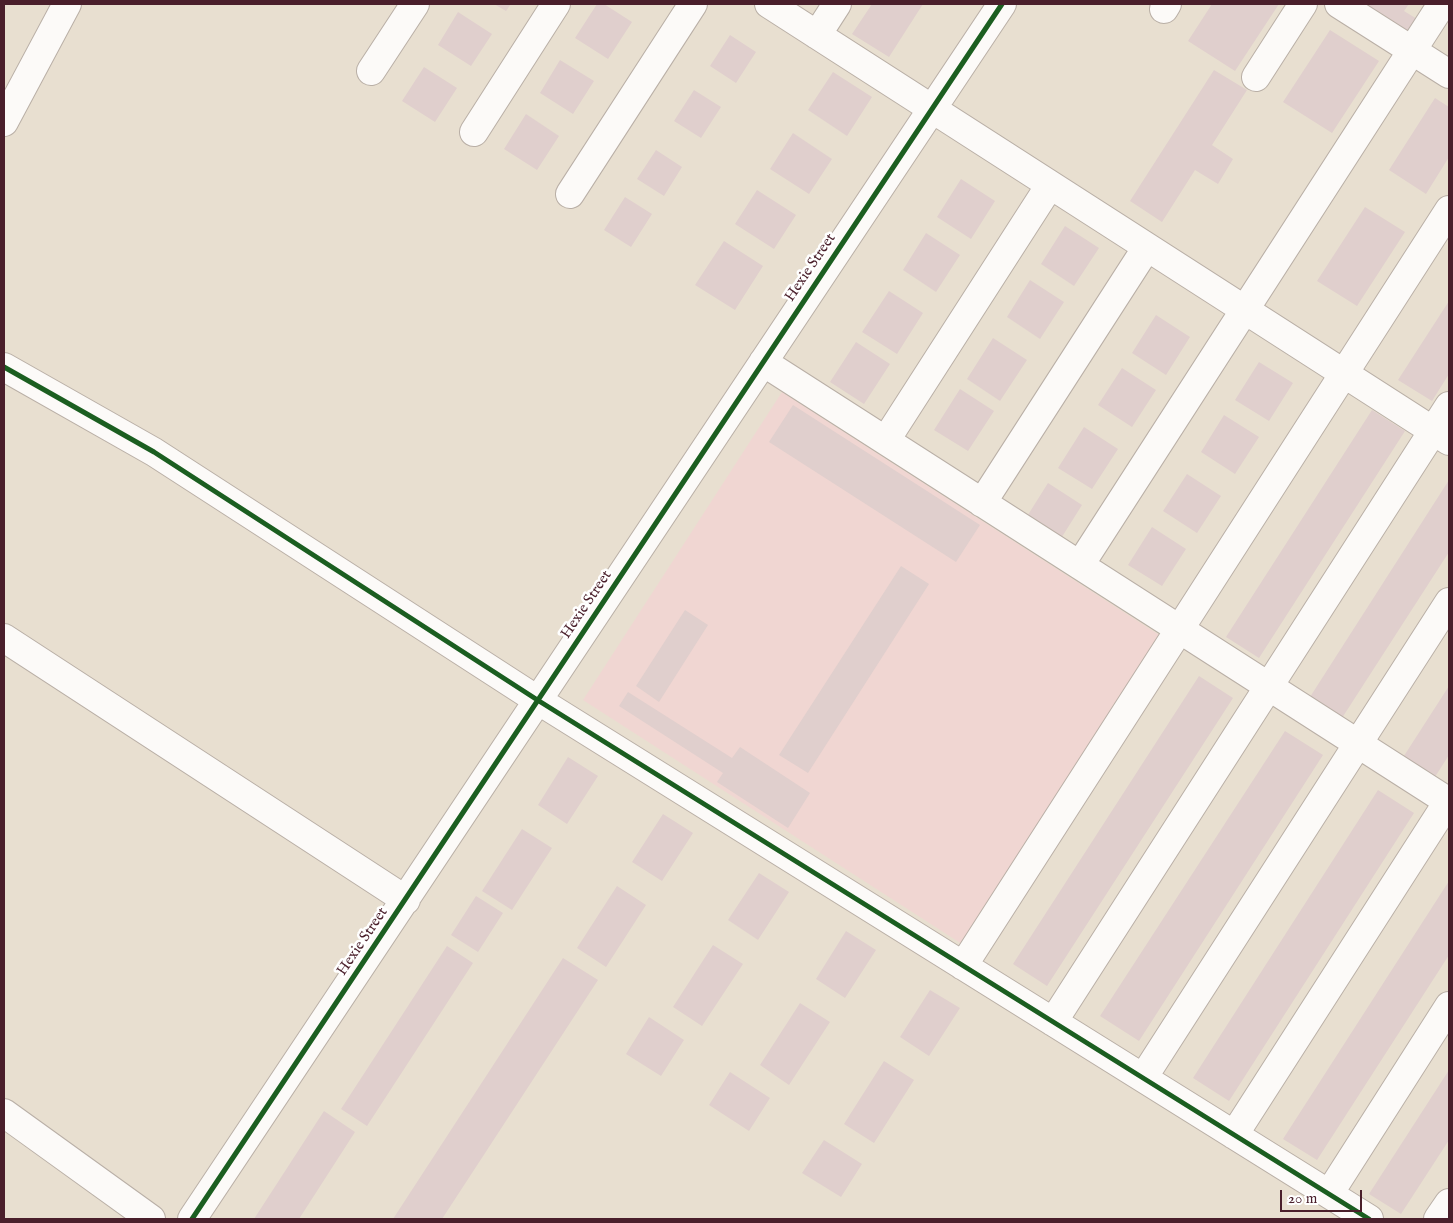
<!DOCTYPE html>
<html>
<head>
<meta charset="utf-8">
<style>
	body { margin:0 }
	#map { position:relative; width:1453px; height:1223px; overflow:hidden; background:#e8dfd0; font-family:"IM FELL English",serif }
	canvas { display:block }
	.frame { position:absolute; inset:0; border:5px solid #4a1f2b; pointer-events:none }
	.scale { position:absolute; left:1280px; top:1190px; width:82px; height:22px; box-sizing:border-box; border:2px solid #4a1f2b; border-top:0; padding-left:6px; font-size:15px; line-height:18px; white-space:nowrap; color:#4a1f2b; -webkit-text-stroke:4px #fff; paint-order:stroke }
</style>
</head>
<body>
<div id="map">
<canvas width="1453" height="1223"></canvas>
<div class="frame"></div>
<div class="scale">20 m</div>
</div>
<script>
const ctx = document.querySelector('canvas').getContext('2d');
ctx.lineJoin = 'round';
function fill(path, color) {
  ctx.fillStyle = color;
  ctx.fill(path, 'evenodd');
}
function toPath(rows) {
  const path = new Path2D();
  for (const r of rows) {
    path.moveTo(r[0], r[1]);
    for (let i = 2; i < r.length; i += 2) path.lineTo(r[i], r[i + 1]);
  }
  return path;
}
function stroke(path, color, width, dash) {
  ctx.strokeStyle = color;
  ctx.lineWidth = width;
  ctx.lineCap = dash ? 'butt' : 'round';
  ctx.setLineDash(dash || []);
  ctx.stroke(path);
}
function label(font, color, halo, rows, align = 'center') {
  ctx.font = font + ' "IM FELL English",serif';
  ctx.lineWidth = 5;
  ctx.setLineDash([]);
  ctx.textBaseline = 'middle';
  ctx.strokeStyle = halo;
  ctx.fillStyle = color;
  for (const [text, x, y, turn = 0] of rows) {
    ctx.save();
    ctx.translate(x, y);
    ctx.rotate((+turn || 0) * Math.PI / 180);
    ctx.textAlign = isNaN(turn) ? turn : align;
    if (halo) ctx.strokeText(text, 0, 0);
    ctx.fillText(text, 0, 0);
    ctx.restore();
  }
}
const built = toPath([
	[782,392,1164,638,965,946,583,700]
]);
const building = toPath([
	[494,4,511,4,506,11],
	[597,4,604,4,632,22,608,59,575,38],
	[872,4,923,4,889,57,852,34],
	[1212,4,1279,4,1235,71,1188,41],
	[1362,4,1409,4,1404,11,1417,19,1408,33],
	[458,12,492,34,471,66,438,45],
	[1330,30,1379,61,1332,133,1283,102],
	[730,35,756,52,736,83,710,66],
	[560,60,594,81,573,114,540,93],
	[424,67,457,88,435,122,402,101],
	[1214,70,1247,90,1212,145,1233,159,1218,184,1195,170,1162,222,1130,201],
	[833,72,872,97,847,136,808,110],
	[694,90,721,107,701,138,674,121],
	[1435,98,1449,107,1449,157,1426,194,1389,170],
	[526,114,559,136,537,170,504,149],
	[793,133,832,159,809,194,770,169],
	[656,150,682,167,664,196,637,179],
	[961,179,995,201,971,239,937,217],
	[757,190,796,215,774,249,735,224],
	[625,197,652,214,631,247,604,230],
	[1365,207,1405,232,1357,306,1317,281],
	[1065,226,1099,248,1074,286,1041,264],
	[926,233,960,255,936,292,903,270],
	[724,241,763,266,735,310,695,285],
	[1030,280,1064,302,1040,339,1007,317],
	[889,291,923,313,897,354,862,332],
	[1449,301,1449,374,1432,401,1398,380],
	[1156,315,1190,337,1166,375,1132,353],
	[993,338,1027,360,1000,401,967,379],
	[856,342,890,364,864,404,830,382],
	[1259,362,1293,383,1269,421,1235,400],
	[1122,368,1156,390,1132,427,1098,405],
	[960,389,994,411,968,451,934,430],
	[793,405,980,525,956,562,769,442],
	[1372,410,1405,431,1259,658,1226,637],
	[1224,415,1259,437,1235,474,1201,452],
	[1084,427,1118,449,1092,489,1058,468],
	[1187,474,1221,496,1197,533,1163,511],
	[1449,480,1449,552,1342,718,1310,697],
	[1048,483,1082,505,1060,540,1026,518],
	[1152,527,1186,549,1162,586,1128,565],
	[901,566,929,584,808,773,779,755],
	[685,610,708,625,659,702,636,686],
	[1199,676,1233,698,1047,986,1013,964],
	[1449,686,1449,755,1433,780,1402,759],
	[628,692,732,758,740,747,810,793,788,828,717,782,723,773,619,706],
	[1285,731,1323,755,1139,1041,1100,1016],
	[568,757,598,776,567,824,538,805],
	[1378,790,1414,813,1229,1101,1193,1078],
	[663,814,693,833,662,881,632,862],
	[522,829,552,848,512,910,482,891],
	[759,873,789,892,758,940,728,920],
	[1449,881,1449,955,1317,1160,1283,1139],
	[617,886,646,905,606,967,577,948],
	[476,896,503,913,478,952,451,935],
	[846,931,876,950,845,998,816,979],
	[713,945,743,964,702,1026,673,1007],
	[447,946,473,963,367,1126,341,1109],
	[563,958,598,980,442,1219,393,1219],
	[930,990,960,1008,929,1056,900,1037],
	[800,1003,830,1022,789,1085,760,1065],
	[649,1017,684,1040,661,1076,626,1054],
	[884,1061,914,1080,874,1143,844,1124],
	[1449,1070,1449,1140,1401,1214,1369,1194],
	[730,1072,770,1098,749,1131,709,1105],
	[324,1111,355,1132,299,1219,254,1219],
	[824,1140,862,1164,841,1197,802,1173]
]);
const minor = toPath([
	[769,4,1449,441],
	[1339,4,1449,74],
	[1164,9,1167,4],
	[817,35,837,4],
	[371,71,415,4],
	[1256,77,1303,4],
	[4,122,67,4],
	[474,132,556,4],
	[570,194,693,4],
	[763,362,1449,802],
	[4,367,154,452,539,701,1369,1219],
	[886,440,1050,185],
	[982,503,1147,247],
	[1080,565,1442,4],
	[4,638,406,900],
	[963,966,1449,210],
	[1053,1022,1449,406],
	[1143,1078,1449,602],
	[4,1113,151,1219],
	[1234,1135,1449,800],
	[1329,1194,1449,1006],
	[192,1219,1002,4],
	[1438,1219,1449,1203]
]);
const cycleway = toPath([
	[4,367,154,452,539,701,1369,1219],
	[192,1219,1002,4]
]);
const streetNames = [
	["Hexie Street",811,268,-56],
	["Hexie Street",587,605,-56],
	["Hexie Street",363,942,-56]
];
fill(built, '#f0d6d2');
fill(building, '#e0cfcd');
stroke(minor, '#b9afa6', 30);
stroke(minor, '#fcfaf8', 28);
stroke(cycleway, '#1b5e20', 5);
label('15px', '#4a1f2b', '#fff', streetNames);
</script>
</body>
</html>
